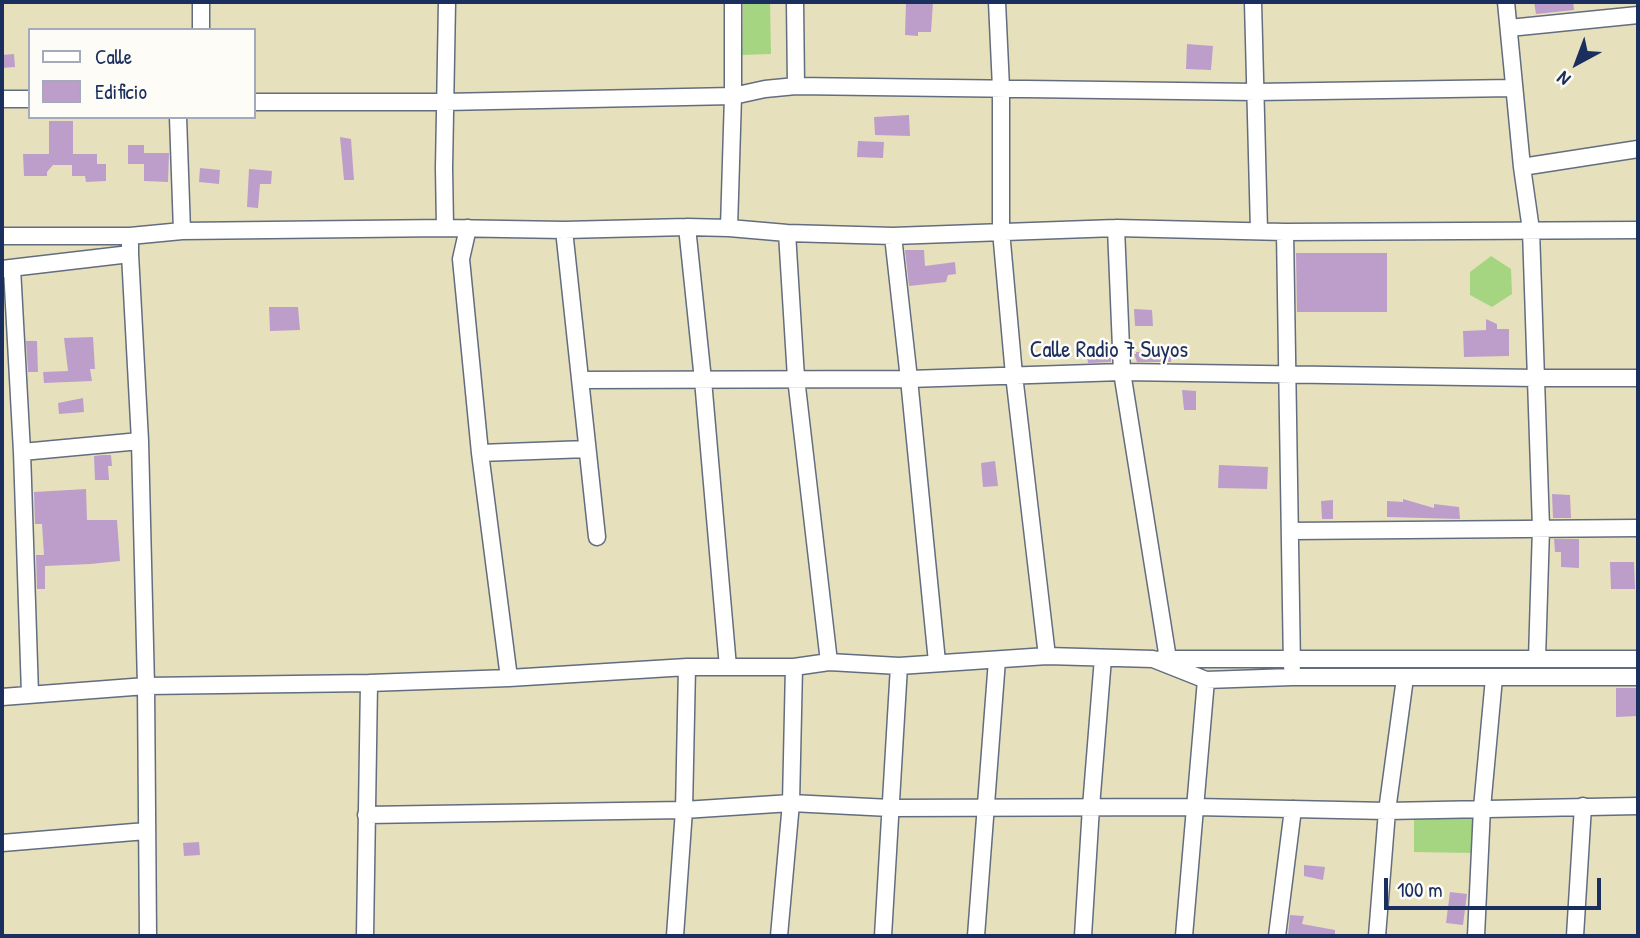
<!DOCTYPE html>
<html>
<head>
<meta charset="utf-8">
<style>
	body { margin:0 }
	#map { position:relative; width:1640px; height:938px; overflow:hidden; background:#e7e0bc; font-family:"Patrick Hand",sans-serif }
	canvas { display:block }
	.frame { position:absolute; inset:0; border:4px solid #1b2f5e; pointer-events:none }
	.legend { position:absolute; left:28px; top:28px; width:228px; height:91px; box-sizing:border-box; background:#fdfcf7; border:2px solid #a3aaba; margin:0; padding:9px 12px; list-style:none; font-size:21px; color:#1b2f5e }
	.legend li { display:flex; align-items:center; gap:14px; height:35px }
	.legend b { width:35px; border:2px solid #a3aaba }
	.north { position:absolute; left:1542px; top:28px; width:70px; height:70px; -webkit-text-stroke:5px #fdfcf7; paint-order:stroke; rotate:221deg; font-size:19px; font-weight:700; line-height:28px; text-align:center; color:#1b2f5e }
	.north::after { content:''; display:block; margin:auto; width:24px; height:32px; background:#1b2f5e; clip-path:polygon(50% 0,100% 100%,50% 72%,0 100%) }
	.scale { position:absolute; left:1384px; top:878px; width:217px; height:32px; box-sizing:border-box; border:4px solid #1b2f5e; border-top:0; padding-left:9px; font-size:21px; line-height:24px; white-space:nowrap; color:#1b2f5e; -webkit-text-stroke:5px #fdfcf7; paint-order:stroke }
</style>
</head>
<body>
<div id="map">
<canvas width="1640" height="938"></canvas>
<div class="frame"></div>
<ul class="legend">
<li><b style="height:9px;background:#fff"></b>Calle</li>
<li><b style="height:19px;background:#bd9ecb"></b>Edificio</li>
</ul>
<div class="north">N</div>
<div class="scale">100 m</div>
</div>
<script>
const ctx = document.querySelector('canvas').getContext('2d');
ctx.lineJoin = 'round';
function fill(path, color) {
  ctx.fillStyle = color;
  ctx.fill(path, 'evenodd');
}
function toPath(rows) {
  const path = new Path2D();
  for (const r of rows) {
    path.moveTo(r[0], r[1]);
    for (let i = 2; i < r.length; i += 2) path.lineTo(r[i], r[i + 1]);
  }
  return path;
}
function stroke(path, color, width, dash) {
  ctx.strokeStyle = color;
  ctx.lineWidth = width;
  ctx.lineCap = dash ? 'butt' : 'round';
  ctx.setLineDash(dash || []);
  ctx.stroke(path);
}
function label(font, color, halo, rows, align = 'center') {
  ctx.font = font + ' "Patrick Hand",sans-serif';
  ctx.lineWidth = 5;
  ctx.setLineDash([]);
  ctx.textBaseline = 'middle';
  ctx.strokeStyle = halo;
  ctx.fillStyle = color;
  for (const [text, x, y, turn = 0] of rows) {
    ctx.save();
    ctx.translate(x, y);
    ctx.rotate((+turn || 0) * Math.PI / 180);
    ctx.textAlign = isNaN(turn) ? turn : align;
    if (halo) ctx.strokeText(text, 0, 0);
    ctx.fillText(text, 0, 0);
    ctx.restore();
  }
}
const green = toPath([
	[743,2,770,2,771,54,742,55],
	[1491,256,1511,269,1512,294,1492,307,1470,295,1470,272],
	[1414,817,1473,818,1473,853,1414,852]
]);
const building = toPath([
	[906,2,933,2,931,32,918,32,918,36,905,35],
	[1534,2,1573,2,1574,10,1536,14],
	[1187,44,1213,46,1211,70,1186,69],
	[14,54,15,67,2,68,2,55],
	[909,115,910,136,875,135,874,117],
	[49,121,73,121,73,154,97,154,97,164,106,164,106,181,86,182,85,176,72,176,72,165,53,165,47,172,47,176,24,176,23,154,49,154],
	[340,137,351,139,354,180,344,180],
	[858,141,884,142,883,158,857,157],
	[128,145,144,145,144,153,169,153,168,182,144,181,144,164,128,164],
	[200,168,220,170,219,184,199,182],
	[249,169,272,171,271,184,260,184,258,208,247,207],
	[905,250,924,250,925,266,955,262,956,274,948,275,946,282,909,286],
	[1296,253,1387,253,1387,312,1297,312],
	[269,307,298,307,300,330,270,331],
	[1134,309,1152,310,1153,326,1135,326],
	[1486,319,1497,324,1497,329,1509,329,1509,356,1464,357,1463,331,1486,330],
	[93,337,95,369,90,369,92,381,44,383,43,372,68,371,64,338],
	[26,341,37,341,38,372,28,372],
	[1136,352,1171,353,1171,362,1137,362,1134,354,1136,354],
	[1087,354,1111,354,1111,362,1088,363],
	[1182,390,1196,391,1196,410,1184,410],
	[83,398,84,412,59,414,58,403],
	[103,455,111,455,112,466,108,466,109,480,95,480,94,456],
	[995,461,998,486,983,487,981,463],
	[1219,465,1268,467,1267,489,1218,488],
	[86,489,87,520,117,520,120,561,91,564,45,566,45,589,37,589,36,555,44,555,42,524,35,524,34,492],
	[1552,494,1570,495,1571,518,1553,518],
	[1403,499,1434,508,1434,504,1459,507,1460,519,1387,517,1387,501,1403,502],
	[1333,500,1333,519,1322,519,1321,501],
	[1554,539,1579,539,1579,568,1561,567,1561,552,1555,552],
	[1610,562,1634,562,1635,589,1611,589],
	[1616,688,1637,688,1637,716,1616,717],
	[199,842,200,855,184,856,183,843],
	[1304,865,1325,867,1323,880,1304,876],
	[1450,892,1467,894,1463,925,1446,923],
	[1290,915,1304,916,1302,924,1335,930,1335,936,1288,935]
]);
const street = toPath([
	[201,2,201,30],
	[795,2,796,86],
	[997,2,1001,88,1001,231,1014,375,1047,656],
	[1253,2,1259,231],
	[1506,2,1522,167,1531,230,1541,528,1537,659],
	[1509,28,1638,15],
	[2,99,30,99],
	[254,102,445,102,733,96,765,89,796,86,1256,92,1513,88],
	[178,117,182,231],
	[1522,167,1638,149],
	[687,227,703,380,728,667],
	[445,228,444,168,447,2],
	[468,228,461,259,480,453,509,678],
	[729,228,733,96,733,2],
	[1116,228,1122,372,1168,659],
	[564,230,597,537],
	[1285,232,1292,667],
	[787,233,796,378,829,662],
	[2,236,130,236],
	[893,236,909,379,937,662],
	[130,254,140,441,146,686,148,936],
	[12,268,22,452,30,694],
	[2,269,130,254,130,236,182,231,445,228,564,230,687,227,729,228,787,233,893,236,1116,228,1285,232,1638,230],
	[580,380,909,379,1122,372,1536,378,1638,378],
	[22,452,140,441],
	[480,453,587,449],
	[1291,531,1638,528],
	[1161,659,1638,659],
	[2,697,146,686,369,683,509,678,687,667,794,667,829,662,899,666,1047,656,1153,659,1206,680,1292,677,1638,677],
	[366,815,684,810,791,803,890,808,1196,807,1387,811,1638,806],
	[2,843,146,831],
	[365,936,369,683],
	[675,936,684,810,687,667],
	[779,936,791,803,794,667],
	[883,936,899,666],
	[976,936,997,660],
	[1083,936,1091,807,1103,658],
	[1184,936,1206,680],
	[1277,936,1293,809],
	[1377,936,1387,811,1405,678],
	[1476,936,1482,808,1494,678],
	[1575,936,1583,806]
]);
const streetNames = [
	["Calle Radio 7 Suyos",1109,351]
];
fill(green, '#a6d582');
fill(building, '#bd9ecb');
stroke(street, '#626d7f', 19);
stroke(street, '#fff', 16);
label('23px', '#1b2f5e', '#fdfcf7', streetNames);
</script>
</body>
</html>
